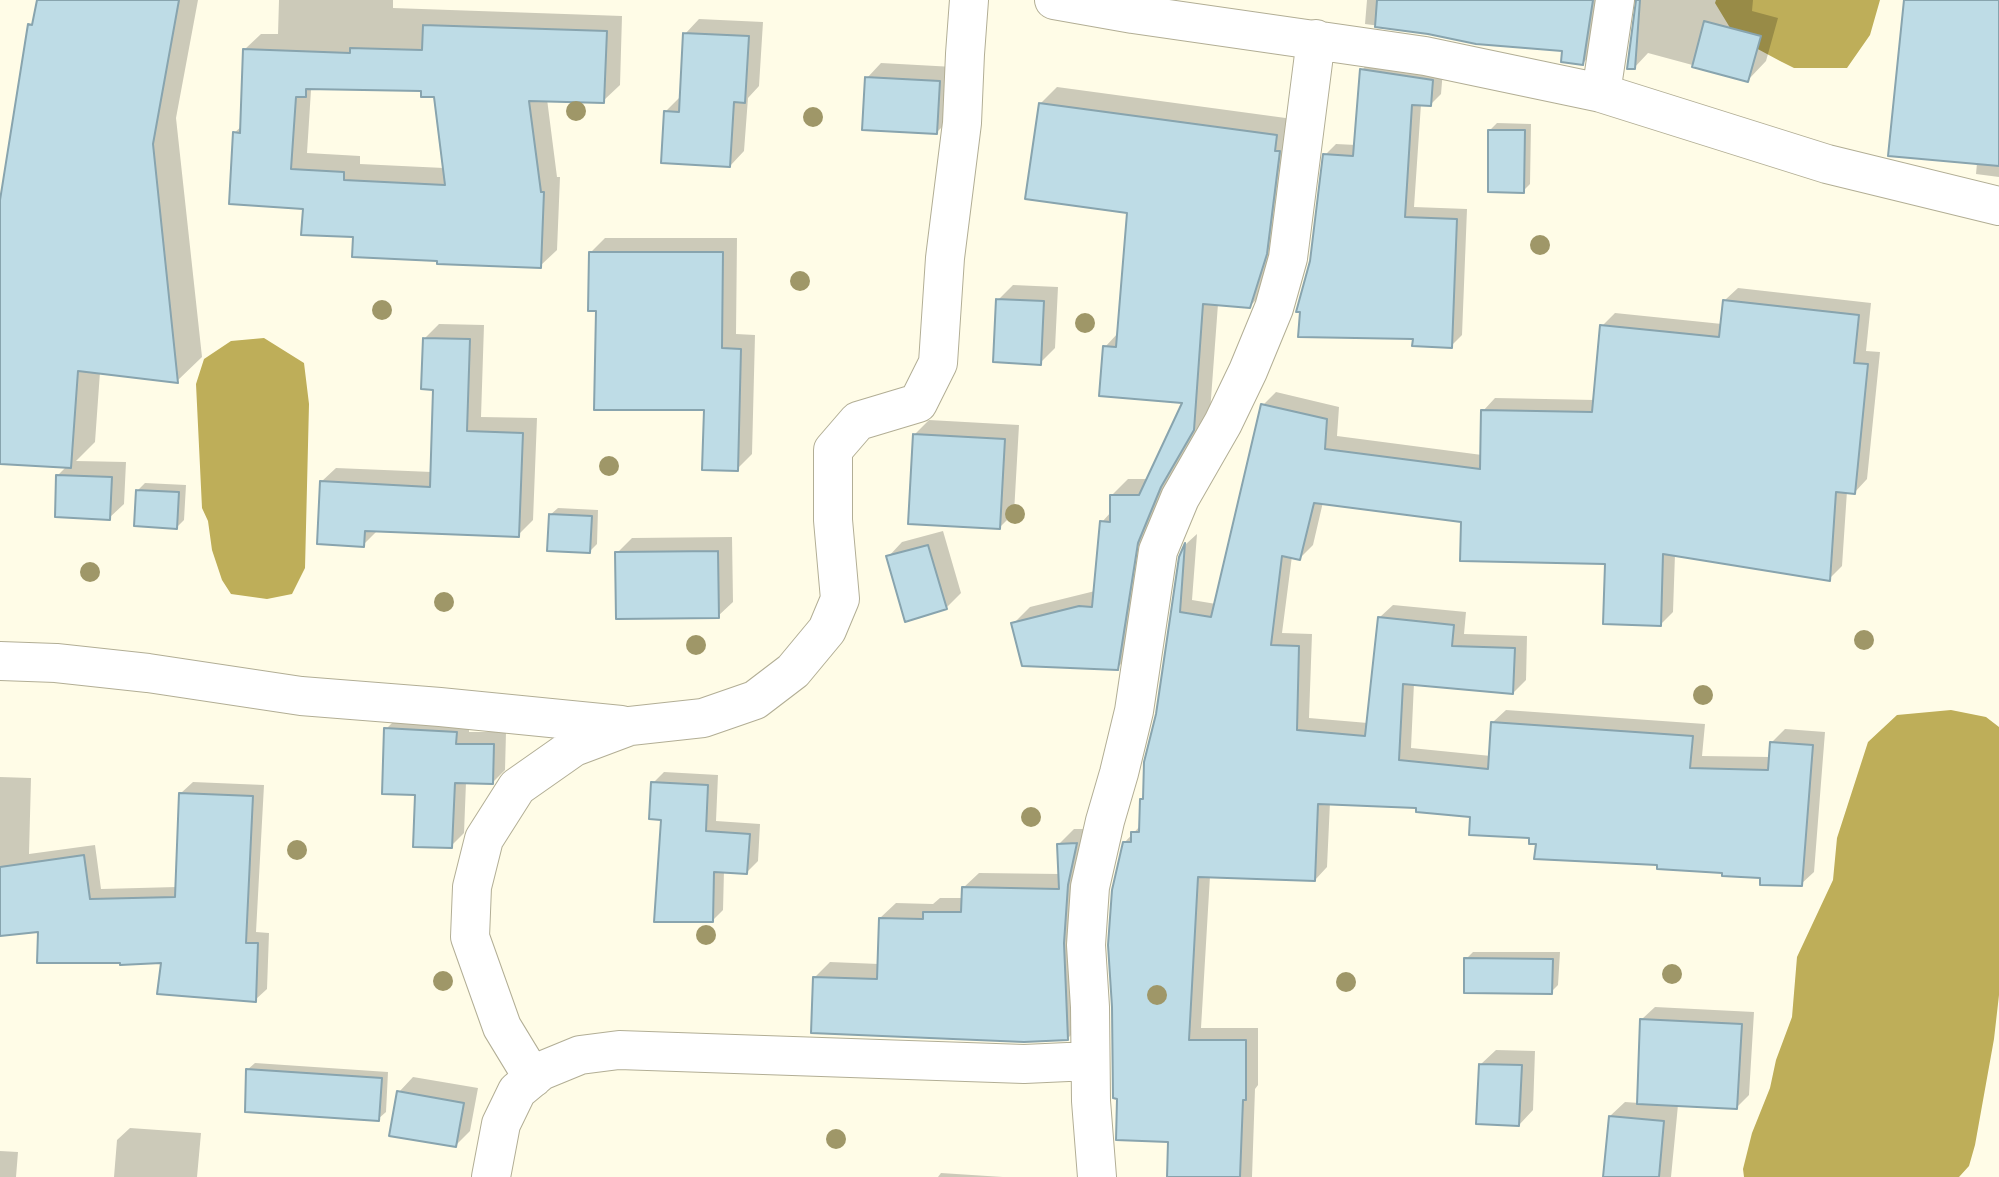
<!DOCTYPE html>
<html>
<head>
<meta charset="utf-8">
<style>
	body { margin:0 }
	canvas { display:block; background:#fffce7 }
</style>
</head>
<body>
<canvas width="1999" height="1177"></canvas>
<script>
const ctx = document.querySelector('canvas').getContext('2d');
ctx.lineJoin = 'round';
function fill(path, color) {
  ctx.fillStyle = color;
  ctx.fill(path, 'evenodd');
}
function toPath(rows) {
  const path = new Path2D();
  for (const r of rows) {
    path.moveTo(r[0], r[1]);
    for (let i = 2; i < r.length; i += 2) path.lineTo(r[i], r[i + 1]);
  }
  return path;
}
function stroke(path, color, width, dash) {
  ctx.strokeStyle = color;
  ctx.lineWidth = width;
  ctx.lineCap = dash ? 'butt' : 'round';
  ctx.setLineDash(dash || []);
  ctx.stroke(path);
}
const water = toPath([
	[1716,0,1880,0,1870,35,1847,68,1794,68,1780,61,1754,47,1732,31,1715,3],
	[264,338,304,363,309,404,305,568,292,594,267,599,231,594,222,580,212,550,208,521,202,508,196,384,204,359,231,341],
	[1951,710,1986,717,1999,727,1999,995,1994,1039,1975,1145,1969,1166,1959,1177,1744,1177,1743,1169,1752,1133,1770,1088,1776,1060,1792,1017,1797,957,1833,880,1837,838,1868,742,1897,715]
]);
const shadow = toPath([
	[39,0,198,0,176,118,202,357,177,381,100,372,95,442,76,461,126,462,124,504,109,518,58,475,67,466,0,462,0,211,30,25,35,20],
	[279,0,393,0,393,8,622,16,620,85,603,101,547,99,557,177,560,177,557,250,540,266,439,260,355,236,305,207,234,133,242,126,244,50,261,34,278,34],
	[314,87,423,89,435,96,444,168,360,164,360,156,307,153,311,90],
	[1367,0,1608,0,1601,45,1582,64,1563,50,1365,24],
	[1638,0,1753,0,1752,11,1778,18,1766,61,1748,80,1648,53,1634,68],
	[1906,0,1999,0,1999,177,1976,174,1977,163],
	[699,19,763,22,759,86,748,98,744,151,730,166,666,111,680,97,685,34],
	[1372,59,1443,70,1441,94,1431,104,1421,104,1414,207,1467,209,1462,335,1451,346,1414,337,1311,261,1325,155,1336,144,1356,145,1362,70],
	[881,63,954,67,951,118,937,132,867,78],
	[1057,87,1293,119,1267,289,1250,306,1218,304,1210,412,1134,651,1117,668,1013,624,1030,607,1095,591,1102,522,1111,512,1111,496,1128,479,1149,479,1185,401,1105,347,1119,332,1129,211,1040,104],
	[1497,123,1531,124,1530,184,1523,191,1490,130],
	[605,238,737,238,736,334,755,335,752,454,737,469,705,409,597,309,591,252],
	[1013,285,1058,287,1055,348,1040,363,998,300],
	[1738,288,1871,303,1866,351,1880,352,1867,479,1855,492,1847,491,1842,566,1829,579,1675,554,1673,612,1660,625,1607,563,1463,521,1323,502,1313,545,1300,558,1292,556,1282,633,1312,634,1309,718,1368,723,1380,617,1393,605,1466,612,1464,634,1527,636,1526,680,1513,693,1414,683,1411,748,1491,756,1493,722,1506,710,1705,724,1702,756,1771,757,1772,742,1785,729,1825,732,1814,872,1801,884,1761,876,1659,864,1538,842,1531,837,1472,816,1418,807,1330,802,1327,867,1315,880,1210,876,1201,1028,1258,1028,1258,1085,1255,1089,1252,1177,1169,1177,1170,1141,1124,843,1141,825,1142,799,1145,796,1181,557,1186,544,1197,534,1192,600,1216,604,1263,405,1276,392,1339,407,1337,436,1482,455,1483,411,1495,398,1595,400,1602,326,1615,313,1722,324,1725,300],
	[439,324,484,325,481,417,537,418,533,520,518,535,378,530,363,545,321,482,336,468,432,472,435,388,424,339],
	[929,420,1019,425,1014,513,1000,527,914,435],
	[145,483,186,485,184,520,177,527,138,490],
	[558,508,598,510,597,544,590,551,550,515],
	[943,531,961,593,946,608,888,557,902,542],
	[732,537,733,602,718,616,617,553,632,538],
	[399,716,469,719,469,732,506,732,505,770,492,783,466,782,464,833,451,846,417,794,386,729],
	[664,772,718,775,716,821,760,824,758,861,747,872,724,870,723,910,712,921,663,818,653,783],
	[0,777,31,778,29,854,95,845,101,889,177,887,181,793,193,782,264,785,256,932,269,933,267,989,255,1000,163,961,39,930,0,935],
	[1074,829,1092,829,1083,1023,1068,1038,815,977,830,962,879,964,880,918,896,903,933,904,940,898,963,898,963,888,979,873,1060,874,1058,845],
	[1473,952,1560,952,1558,985,1551,992,1466,959],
	[1655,1007,1754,1012,1749,1095,1736,1108,1678,1105,1671,1177,1605,1177,1610,1116,1625,1102,1639,1103,1642,1019],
	[1496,1050,1535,1051,1533,1110,1519,1125,1481,1064],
	[255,1063,388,1072,386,1112,378,1119,247,1070],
	[413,1077,478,1088,470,1131,455,1146,399,1092],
	[130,1128,201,1133,197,1177,114,1177,117,1140],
	[0,1151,18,1152,16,1177,0,1177],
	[941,1173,1003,1177,938,1177]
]);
const building = toPath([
	[37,0,179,0,153,144,178,383,78,371,71,468,0,464,0,200,28,24,32,25,37,0],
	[1377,0,1593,0,1583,65,1561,62,1562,51,1476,44,1428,34,1375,27,1377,0],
	[1636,0,1640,0,1635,69,1627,69,1636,0],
	[1904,0,1999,0,1999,166,1888,156,1904,0],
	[1704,21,1761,36,1748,82,1692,67,1704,21],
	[423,25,607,31,604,103,529,101,541,192,544,192,541,268,437,264,437,261,352,257,353,237,301,235,303,209,229,204,233,132,240,133,243,49,350,53,350,48,422,50,423,25],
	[306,89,421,91,421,97,434,97,445,185,344,180,344,172,291,169,296,97,306,97,306,89],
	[683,33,749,36,745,103,734,102,730,167,661,163,664,111,679,112,683,33],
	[1360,69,1433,80,1431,106,1412,105,1405,217,1457,219,1452,348,1412,346,1413,339,1298,337,1300,312,1296,312,1310,261,1323,154,1353,156,1360,69],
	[865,77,940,81,937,134,862,130,865,77],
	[1039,103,1277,135,1275,151,1280,151,1267,254,1250,308,1203,304,1194,430,1161,487,1138,543,1118,670,1022,666,1011,623,1079,606,1092,607,1100,521,1110,522,1110,495,1139,495,1182,403,1099,396,1103,346,1116,347,1127,213,1025,199,1039,103],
	[1488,130,1525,130,1524,193,1488,192,1488,130],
	[589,252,723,252,722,348,741,349,738,471,702,470,704,410,594,410,596,311,588,311,589,252],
	[996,299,1044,301,1041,365,993,362,996,299],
	[1723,300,1859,315,1854,363,1868,364,1855,494,1836,492,1830,581,1663,554,1661,626,1603,624,1605,564,1460,561,1461,522,1314,503,1300,560,1282,556,1271,645,1299,646,1297,730,1365,736,1378,617,1454,625,1452,646,1515,648,1513,694,1403,684,1399,760,1488,769,1491,722,1693,736,1690,768,1768,770,1770,742,1813,745,1802,886,1760,885,1760,878,1722,876,1722,873,1657,869,1657,865,1534,859,1536,844,1529,844,1529,838,1469,835,1470,817,1416,812,1416,808,1318,804,1315,881,1198,877,1189,1040,1246,1040,1246,1100,1243,1100,1240,1177,1167,1177,1168,1142,1116,1140,1117,1099,1113,1098,1112,1007,1108,945,1112,890,1123,842,1131,842,1131,832,1139,832,1140,799,1143,799,1144,762,1156,714,1179,557,1185,543,1180,612,1211,617,1261,404,1327,419,1325,449,1480,469,1481,410,1592,412,1600,325,1719,337,1723,300],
	[423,338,470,339,467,431,523,433,519,537,365,531,364,547,317,544,320,481,430,487,433,390,421,389,423,338],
	[913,434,1005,439,1000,529,908,524,913,434],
	[56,475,112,477,110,520,55,517,56,475],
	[136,490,179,492,177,529,134,526,136,490],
	[549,514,592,516,590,553,547,551,549,514],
	[928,545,947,609,905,622,886,556,928,545],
	[718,551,719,618,616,619,615,552,718,551],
	[384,728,457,732,456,744,494,744,493,784,455,783,452,848,413,847,415,795,382,794,384,728],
	[651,782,708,785,706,831,750,834,747,874,714,872,713,922,654,922,661,820,649,819,651,782],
	[179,793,253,796,246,943,258,943,256,1002,157,994,161,963,120,965,120,963,37,963,38,932,0,936,0,867,84,855,90,899,175,897,179,793],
	[1077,843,1068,885,1064,943,1068,1040,1024,1042,811,1033,813,977,877,979,879,918,923,919,923,912,961,912,962,887,1059,889,1057,844,1077,843],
	[1464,958,1553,959,1552,994,1464,993,1464,958],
	[1640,1019,1742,1024,1737,1109,1637,1104,1640,1019],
	[1479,1064,1522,1065,1519,1126,1476,1124,1479,1064],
	[246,1069,382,1078,379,1121,245,1112,246,1069],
	[397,1091,464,1103,456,1147,389,1136,397,1091],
	[1609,1116,1664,1121,1659,1177,1603,1177,1609,1116]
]);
const street = toPath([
	[1054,0,1133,14,1425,56,1601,93,1827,164,1999,206],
	[1601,93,1615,0],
	[0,661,56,663,148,673,301,696,440,707,621,725],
	[533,1078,502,1027,470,937,472,887,484,839,517,787,574,747,630,726,703,718,755,700,793,671,827,630,840,599,833,520,833,450,858,421,918,403,938,363,945,258,962,123,965,54,969,0],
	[491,1177,501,1124,517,1091,541,1071,580,1055,619,1050,1024,1064,1090,1061],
	[1097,1177,1091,1101,1090,1007,1086,945,1090,887,1105,821,1119,773,1134,711,1158,551,1180,498,1223,423,1248,371,1274,308,1288,258,1316,39]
]);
const trees = [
	[576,111],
	[813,117],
	[1540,245],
	[800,281],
	[382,310],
	[1085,323],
	[609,466],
	[1015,514],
	[90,572],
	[444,602],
	[1864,640],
	[696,645],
	[1703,695],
	[1031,817],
	[297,850],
	[706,935],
	[1672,974],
	[443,981],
	[1346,982],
	[1157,995],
	[836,1139]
];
fill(water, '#beae59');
fill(shadow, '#0003');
fill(building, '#bedce6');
stroke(building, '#88a4ae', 2);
stroke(street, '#b2ae95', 40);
stroke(street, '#fff', 38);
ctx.fillStyle = '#9f9768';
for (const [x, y] of trees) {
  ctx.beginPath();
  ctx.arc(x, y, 10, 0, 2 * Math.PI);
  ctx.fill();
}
</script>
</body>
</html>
